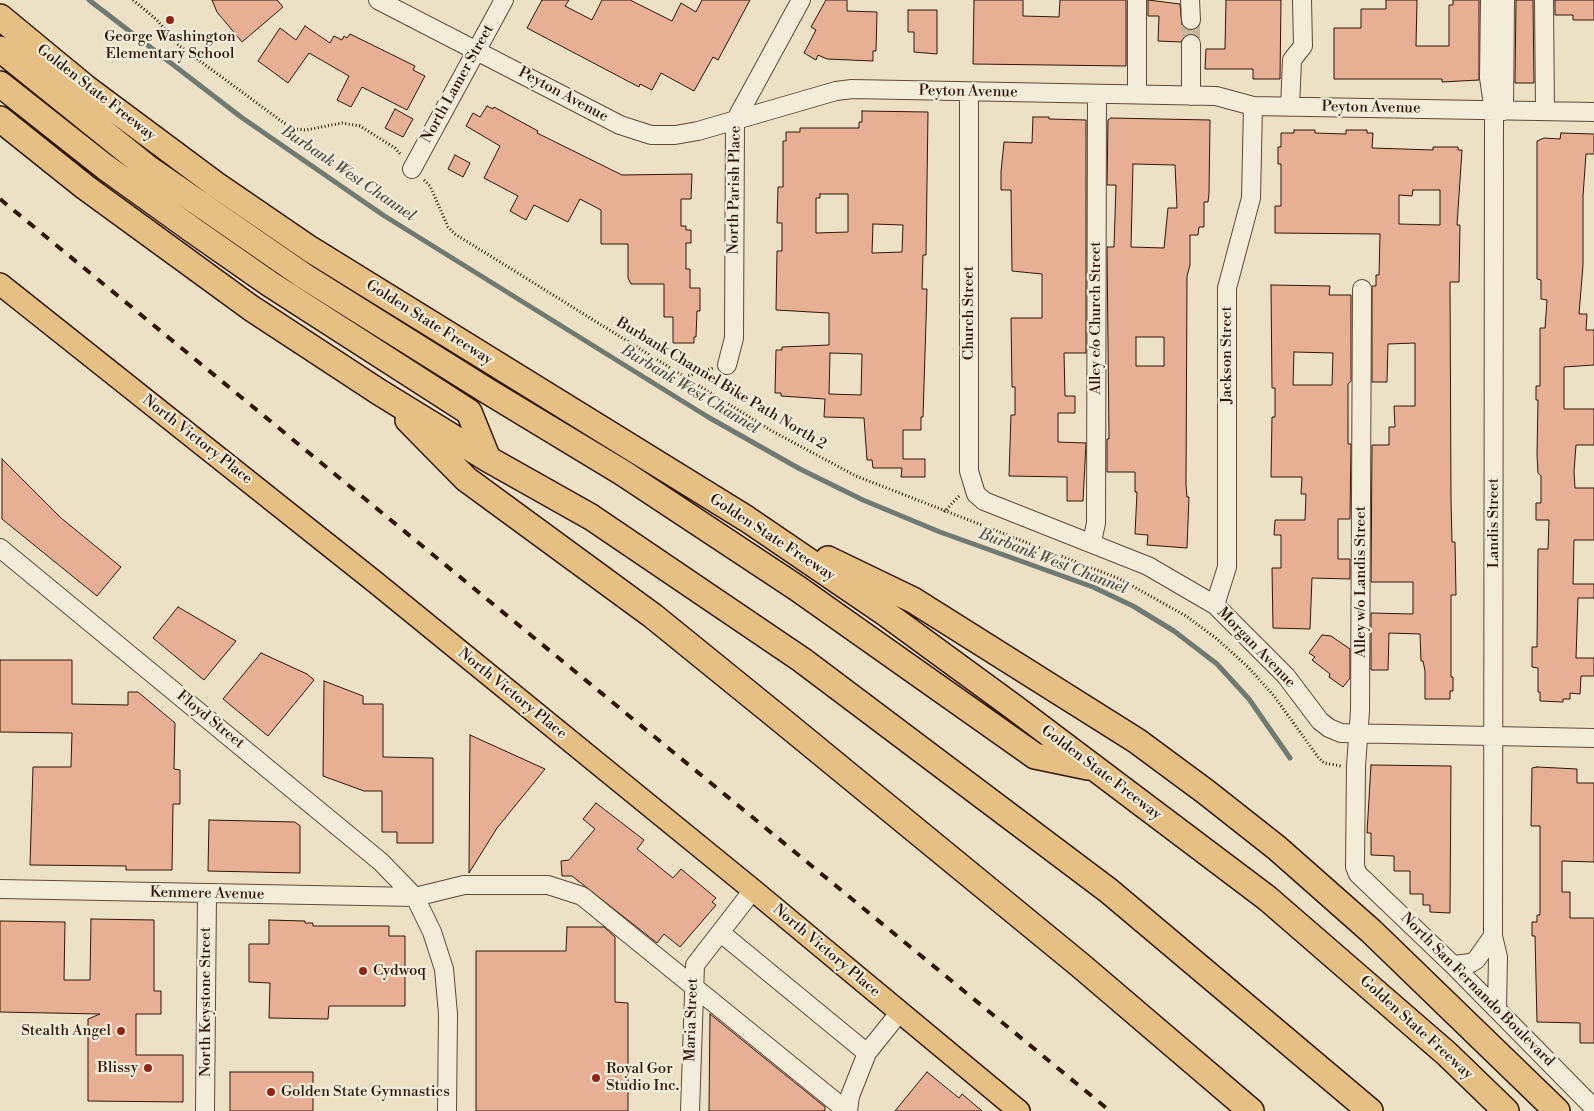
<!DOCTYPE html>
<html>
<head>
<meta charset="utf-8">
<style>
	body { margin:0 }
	canvas { display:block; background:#ece1c4 }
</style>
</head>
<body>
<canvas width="1594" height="1111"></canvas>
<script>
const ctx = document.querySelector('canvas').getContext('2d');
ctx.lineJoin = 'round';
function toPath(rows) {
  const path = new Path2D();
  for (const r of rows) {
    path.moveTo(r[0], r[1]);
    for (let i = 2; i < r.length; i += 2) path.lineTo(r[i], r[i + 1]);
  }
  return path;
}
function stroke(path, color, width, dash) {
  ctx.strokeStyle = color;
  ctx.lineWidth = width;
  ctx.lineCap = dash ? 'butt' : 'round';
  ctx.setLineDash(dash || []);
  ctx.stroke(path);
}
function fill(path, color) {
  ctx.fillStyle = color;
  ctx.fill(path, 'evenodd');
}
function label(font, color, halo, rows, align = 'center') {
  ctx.font = font + ' "Libre Bodoni",serif';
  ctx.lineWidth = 4.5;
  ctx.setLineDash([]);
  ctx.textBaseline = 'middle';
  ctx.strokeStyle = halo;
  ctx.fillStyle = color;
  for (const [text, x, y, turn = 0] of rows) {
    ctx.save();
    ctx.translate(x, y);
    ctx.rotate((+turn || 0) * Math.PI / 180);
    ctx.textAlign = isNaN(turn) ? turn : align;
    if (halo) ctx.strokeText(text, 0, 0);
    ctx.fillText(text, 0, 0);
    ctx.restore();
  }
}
const stream = toPath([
	[89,0,241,117,383,215,708,417,800,469,863,500,940,532,1093,587,1133,606,1174,631,1217,664,1249,699,1290,758]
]);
const building = toPath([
	[212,0,277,0,283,7,242,42,217,12,212,0],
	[542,0,569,0,565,6,592,20,602,0,630,0,672,21,681,3,696,12,702,0,750,0,718,60,713,57,694,91,661,73,652,90,640,84,639,87,527,28,542,0],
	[826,0,847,0,847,11,877,12,876,51,873,51,873,61,827,59,818,55,816,60,804,53,816,30,811,27,826,0],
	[974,0,1023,0,1023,16,1059,17,1060,0,1126,0,1126,66,973,64,974,0],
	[1148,0,1180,4,1182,25,1187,30,1194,30,1194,34,1186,35,1181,42,1158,41,1159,16,1148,16,1148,0],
	[1226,0,1281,0,1280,79,1253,79,1253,69,1205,69,1206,49,1225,49,1226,0],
	[1386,0,1417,0,1416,46,1449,46,1449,5,1453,5,1453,0,1479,0,1479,80,1442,82,1442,79,1334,79,1334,28,1361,28,1361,9,1386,9,1386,0],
	[1516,0,1533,0,1534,83,1515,83,1516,0],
	[1555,0,1594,0,1594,20,1573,20,1573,15,1555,15,1555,0],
	[908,10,937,10,937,54,914,52,914,32,908,32,908,10],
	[305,26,330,43,334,36,342,40,344,36,347,38,350,34,415,66,413,70,425,76,407,110,362,87,351,107,337,100,349,76,309,53,288,83,258,61,280,28,296,40,305,26],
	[487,106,493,109,494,107,538,131,537,133,622,175,692,174,691,199,681,199,681,226,686,226,686,230,691,230,691,243,686,243,686,269,690,269,690,288,700,288,700,311,697,311,696,337,694,337,694,343,673,343,673,317,664,317,664,284,631,284,628,278,628,244,601,244,601,210,580,199,568,222,534,205,526,220,510,211,518,196,484,178,500,146,466,126,473,113,480,117,487,106],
	[395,109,413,119,403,137,385,128,395,109],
	[862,111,928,112,926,255,923,255,922,289,927,289,923,417,921,417,921,430,903,430,903,459,925,459,925,477,901,477,902,468,873,468,872,460,867,460,864,418,824,417,825,399,781,396,781,393,775,393,776,350,782,350,782,347,829,345,829,313,776,310,777,251,782,251,782,223,777,223,778,187,783,187,783,141,786,141,786,132,800,132,800,128,859,128,859,122,862,122,862,111],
	[820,194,848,194,848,232,816,233,816,198,820,198,820,194],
	[873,224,903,225,902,252,872,253,873,224],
	[830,353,862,354,861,395,829,394,830,353],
	[1033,117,1049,117,1049,119,1086,120,1086,353,1064,353,1065,396,1075,396,1075,413,1058,413,1058,442,1086,443,1083,501,1067,501,1067,477,1009,476,1011,415,1015,415,1015,387,1012,387,1011,318,1042,318,1042,274,1012,271,1011,190,1001,190,1001,172,1004,142,1032,143,1033,117],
	[1111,118,1210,120,1209,193,1208,202,1204,202,1204,227,1199,227,1198,235,1190,235,1190,265,1187,276,1186,485,1187,497,1189,497,1187,548,1147,545,1148,535,1135,534,1137,492,1135,492,1135,472,1107,472,1107,439,1109,439,1107,247,1114,247,1116,185,1107,185,1108,120,1111,118],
	[1133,164,1175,165,1177,208,1168,208,1164,248,1131,247,1133,164],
	[1136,337,1164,337,1164,366,1136,366,1136,337],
	[1294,130,1315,130,1315,133,1346,134,1346,130,1367,130,1367,133,1373,133,1372,148,1433,150,1433,147,1458,147,1458,150,1462,150,1457,225,1460,225,1459,282,1450,282,1451,500,1452,542,1455,542,1456,595,1451,595,1451,677,1453,677,1453,691,1450,691,1450,699,1425,699,1425,671,1423,661,1421,661,1420,634,1389,633,1388,670,1371,670,1371,613,1413,614,1413,582,1371,582,1372,445,1389,445,1389,427,1395,427,1394,406,1415,406,1415,343,1388,344,1387,382,1372,382,1372,286,1376,286,1376,275,1379,275,1380,234,1275,233,1275,206,1281,206,1281,164,1278,164,1278,147,1281,147,1281,133,1294,133,1294,130],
	[1413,190,1440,190,1440,225,1399,224,1399,195,1412,196,1413,190],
	[1561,133,1594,134,1594,154,1586,154,1583,196,1583,265,1579,314,1587,314,1586,330,1594,330,1594,365,1564,367,1564,409,1594,409,1594,445,1576,445,1574,472,1575,488,1594,488,1594,540,1574,540,1573,584,1594,584,1594,598,1578,598,1576,658,1594,658,1594,676,1581,676,1580,694,1570,693,1570,699,1563,699,1563,702,1540,701,1540,692,1538,692,1538,668,1532,667,1532,647,1537,647,1538,549,1548,549,1549,520,1536,520,1536,503,1541,503,1541,476,1538,473,1537,455,1538,400,1536,400,1536,386,1540,386,1540,328,1545,328,1547,300,1541,299,1541,280,1537,279,1537,141,1544,138,1560,139,1561,133],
	[455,155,470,163,463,177,448,169,455,155],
	[1271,285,1330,286,1329,295,1351,295,1351,381,1348,384,1348,444,1351,444,1350,519,1338,519,1338,559,1350,559,1350,579,1312,578,1310,629,1273,628,1272,568,1281,568,1281,535,1274,535,1275,520,1305,520,1306,494,1301,494,1302,477,1271,477,1272,417,1275,417,1275,388,1272,388,1271,285],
	[1294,352,1333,353,1332,385,1293,385,1294,352],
	[2,459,61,518,121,567,97,596,2,519,2,459],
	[178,607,236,641,204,680,153,638,178,607],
	[1322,635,1331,636,1350,649,1350,678,1343,687,1329,677,1330,674,1312,660,1315,657,1309,653,1322,635],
	[261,653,307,674,314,680,268,736,223,699,261,653],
	[0,660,72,660,72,704,128,705,128,692,138,692,175,723,174,769,180,770,180,804,173,804,172,870,126,870,126,866,30,865,33,767,71,767,72,733,0,732,0,660],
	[324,681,363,696,363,704,383,704,383,757,433,758,433,843,397,843,397,832,382,832,382,791,364,791,323,776,324,681],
	[470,735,545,769,497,828,469,873,470,735],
	[1371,765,1451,766,1450,913,1430,912,1430,905,1423,905,1423,894,1410,894,1410,871,1394,871,1394,856,1371,855,1371,833,1367,833,1371,765],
	[1537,767,1577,769,1577,783,1594,783,1594,862,1562,861,1562,892,1570,892,1570,918,1594,918,1594,1043,1580,1043,1580,1023,1537,1022,1535,936,1532,936,1532,922,1537,922,1537,915,1540,915,1540,826,1531,826,1532,768,1537,767],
	[596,803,644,840,637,849,673,878,681,869,716,898,712,902,716,905,680,947,664,934,657,943,572,876,562,876,561,861,569,860,595,829,583,819,596,803],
	[209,820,295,822,300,826,300,873,208,871,209,820],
	[91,919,154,920,154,991,161,991,161,1014,136,1014,136,1055,183,1055,183,1102,88,1101,88,1019,100,1014,0,1012,0,921,65,922,64,980,90,980,91,919],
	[269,920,305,921,305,923,313,923,313,926,389,926,389,936,405,936,405,1006,329,1006,328,1019,269,1018,270,983,249,982,249,944,269,944,269,920],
	[567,927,604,927,615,937,615,1002,628,1003,628,1111,476,1111,476,951,566,951,567,927],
	[710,1014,825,1107,825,1111,709,1111,710,1014],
	[230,1072,313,1072,313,1111,230,1111,230,1072],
	[927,1072,959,1098,962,1094,982,1111,895,1111,927,1072]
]);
const minorTunnel = toPath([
	[1191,20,1191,44]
]);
const path = toPath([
	[133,0,157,20,177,44,284,123,295,129,306,130,342,123,360,126,395,148,401,155],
	[424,180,430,186,448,227,455,234,772,431,856,476,1120,579,1186,616,1217,639,1248,667,1274,696,1318,757,1324,763,1341,766],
	[685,377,713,368],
	[944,512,959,496]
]);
const minor = toPath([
	[378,0,620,125,651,135,675,135,698,131,836,91,852,89,1216,96,1253,106,1594,112],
	[1190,0,1191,20],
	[1490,0,1489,78,1494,111,1493,936,1498,957,1497,1009],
	[1544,0,1545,111],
	[969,92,969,471,976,494,984,501,1148,566,1215,605,1286,676,1320,721,1329,728,1341,733,1594,738],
	[1137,94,1137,0],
	[1191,96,1191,44],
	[1290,107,1292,60,1303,46,1302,0],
	[1504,111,1505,0],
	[412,169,504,0],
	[1362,289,1360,711,1356,766,1355,867,1358,874,1453,965,1594,1108],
	[727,365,734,338,735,121,801,0],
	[1092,542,1096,523,1097,94],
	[0,548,381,862,415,897,432,932,444,969,448,1014,447,1111],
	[1215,605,1227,567,1227,288,1251,198,1253,106],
	[0,889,415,897,464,885,548,885,582,896,847,1111],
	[721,933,867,1053],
	[1453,965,1471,963,1476,960,1493,936],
	[205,1111,207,894],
	[690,1111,695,965,753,890],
	[848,1111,850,1096,867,1053,899,1013]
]);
const major = toPath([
	[0,284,375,582,753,890,1019,1111]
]);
const highway = toPath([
	[0,17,86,88,215,184,310,249,747,519,885,613,1015,708,1267,898,1447,1054,1506,1111],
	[0,49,148,168,304,276,489,392,623,473,797,588,1035,756,1088,767],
	[0,84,105,167,194,231,270,284,469,412,488,459],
	[0,119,85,187,251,308,379,392,488,459,591,517,802,660,1109,891,1370,1111],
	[408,420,466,479,653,616,780,719,1080,965,1251,1111],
	[828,559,913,600,1137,741,1206,792,1277,848,1371,931,1557,1111]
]);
const rail = toPath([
	[0,199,1110,1111]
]);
const markers = [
	[170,20,5,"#8f2418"],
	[363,971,5,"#8f2418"],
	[121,1031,5,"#8f2418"],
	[148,1068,5,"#8f2418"],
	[596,1078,5,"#8f2418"],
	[271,1092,5,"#8f2418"]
];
const poiNames = [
	["George Washington",170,37,"center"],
	["Elementary School",170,54,"center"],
	["Cydwoq",373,971],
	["Stealth Angel",111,1031,"right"],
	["Blissy",138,1068,"right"],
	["Royal Gor",606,1069],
	["Studio Inc.",606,1086],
	["Golden State Gymnastics",281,1092]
];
const streetNames = [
	["North Lamer Street",458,84,-61],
	["Peyton Avenue",968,92,1],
	["Golden State Freeway",96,93,38],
	["Peyton Avenue",563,95,28],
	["Peyton Avenue",1371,108,1],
	["North Parish Place",735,190,-89],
	["Church Street",969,313,-90],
	["Alley e/o Church Street",1096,318,-90],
	["Golden State Freeway",429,323,32],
	["Jackson Street",1227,355,-90],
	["Burbank Channel Bike Path North 2",721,384,31],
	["North Victory Place",197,440,38],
	["Landis Street",1494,523,-90],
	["Golden State Freeway",772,538,33],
	["Alley w/o Landis Street",1361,582,-90],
	["Morgan Avenue",1256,648,46],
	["North Victory Place",512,694,39],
	["Floyd Street",210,720,39],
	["Golden State Freeway",1101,773,37],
	["Kenmere Avenue",207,894,1],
	["North Victory Place",826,951,40],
	["North San Fernando Boulevard",1477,990,45],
	["North Keystone Street",206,1002,-90],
	["Maria Street",692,1020,-88],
	["Golden State Freeway",1416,1028,42]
];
const waterNames = [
	["Burbank West Channel",348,174,34],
	["Burbank West Channel",690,390,31],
	["Burbank West Channel",1053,562,21]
];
stroke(stream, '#6f7a73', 5);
fill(building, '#e7af93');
stroke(building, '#2f1708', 1);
stroke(minorTunnel, '#c6b99e', 18, [18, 9]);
stroke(minor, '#5e4a37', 20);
stroke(major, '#2f1708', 24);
stroke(highway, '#2f1708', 28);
stroke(path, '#2f1708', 3, [1, 2.5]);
stroke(minor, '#f3ecd9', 18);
stroke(major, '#e6c082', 21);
stroke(highway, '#e6c082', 25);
stroke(rail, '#2f1708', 4, [9, 9]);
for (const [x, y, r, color] of markers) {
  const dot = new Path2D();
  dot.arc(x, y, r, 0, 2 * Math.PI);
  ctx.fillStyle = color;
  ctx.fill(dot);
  stroke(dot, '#f3ecd9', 2);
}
label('15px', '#2f1708', '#f3ecd9', poiNames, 'left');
label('15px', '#2f1708', '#f3ecd9', streetNames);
label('italic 16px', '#545147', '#f3ecd9', waterNames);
</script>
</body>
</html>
